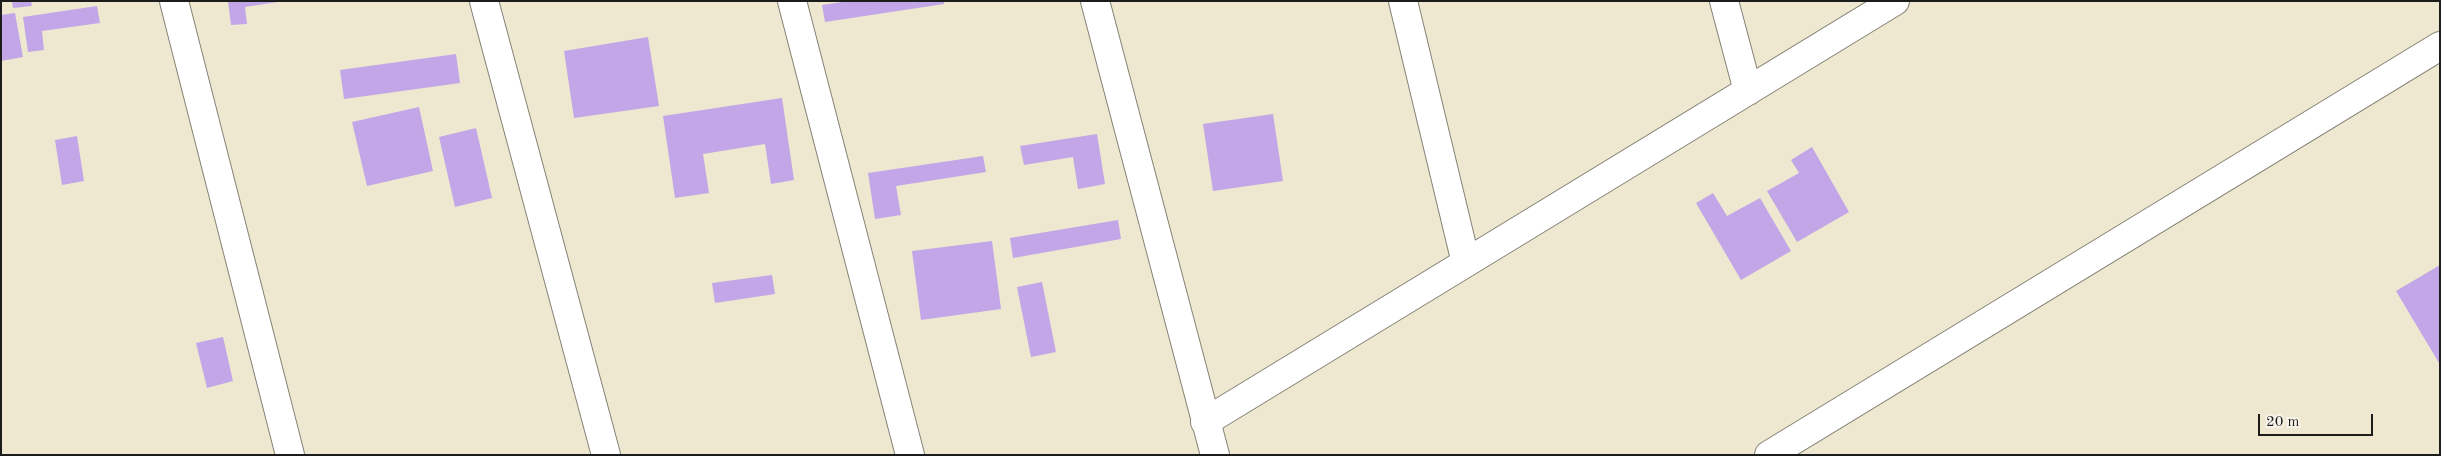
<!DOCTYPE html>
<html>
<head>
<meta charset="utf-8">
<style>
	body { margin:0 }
	#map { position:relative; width:2441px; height:456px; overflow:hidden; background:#eee8d0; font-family:"Old Standard TT",serif }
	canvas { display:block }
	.frame { position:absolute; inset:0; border:2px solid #1c1c1c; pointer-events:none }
	.scale { position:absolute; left:2258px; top:414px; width:115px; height:22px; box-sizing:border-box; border:2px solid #1c1c1c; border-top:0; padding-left:6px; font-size:15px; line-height:18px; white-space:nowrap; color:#1c1c1c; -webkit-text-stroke:4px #f7f3e8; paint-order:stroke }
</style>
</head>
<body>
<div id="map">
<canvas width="2441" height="456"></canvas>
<div class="frame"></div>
<div class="scale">20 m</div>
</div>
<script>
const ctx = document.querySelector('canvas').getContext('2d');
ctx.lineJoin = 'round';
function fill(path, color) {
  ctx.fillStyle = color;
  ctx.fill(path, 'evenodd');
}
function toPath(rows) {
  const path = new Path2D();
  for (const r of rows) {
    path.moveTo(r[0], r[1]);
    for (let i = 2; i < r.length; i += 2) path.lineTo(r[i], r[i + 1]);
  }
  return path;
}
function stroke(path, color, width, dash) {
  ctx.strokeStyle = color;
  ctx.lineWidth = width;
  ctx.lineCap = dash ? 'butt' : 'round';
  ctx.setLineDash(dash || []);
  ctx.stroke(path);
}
const building = toPath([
	[12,1,31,1,32,6,13,8],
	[228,1,278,1,278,2,245,7,247,24,231,25],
	[849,1,944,1,944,4,825,22,822,5],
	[97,6,100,23,42,31,44,50,28,52,23,17],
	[15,13,23,57,1,61,1,15],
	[648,37,659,106,574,118,564,51],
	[456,54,460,83,344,99,340,70],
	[782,98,794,180,771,184,765,144,703,154,709,193,675,198,663,116],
	[419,107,433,171,367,186,352,122],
	[1273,114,1283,181,1213,191,1203,124],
	[476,128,492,198,455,207,439,137],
	[1097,134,1105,184,1078,189,1073,157,1024,165,1020,146],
	[77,136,84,181,62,185,55,140],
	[1812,147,1849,212,1797,242,1767,191,1799,173,1791,160],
	[983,156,986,172,896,186,901,215,875,219,868,173],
	[1713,193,1727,216,1760,198,1791,251,1741,280,1696,203],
	[1118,220,1121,239,1013,258,1010,238],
	[992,241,1001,309,921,320,912,251],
	[2440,265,2440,362,2439,363,2396,291],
	[772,275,775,294,715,303,712,283],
	[1042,282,1056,352,1031,357,1017,287],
	[223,337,233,381,207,388,196,343]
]);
const street = toPath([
	[174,1,290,455],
	[484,1,606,455],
	[792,1,910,455],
	[1095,1,1215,455],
	[1403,1,1466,263],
	[1724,1,1748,91],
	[1205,422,1895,1],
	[1769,455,2440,46]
]);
fill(building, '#c2a6e7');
stroke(street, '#858276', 30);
stroke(street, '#fff', 28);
</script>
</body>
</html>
